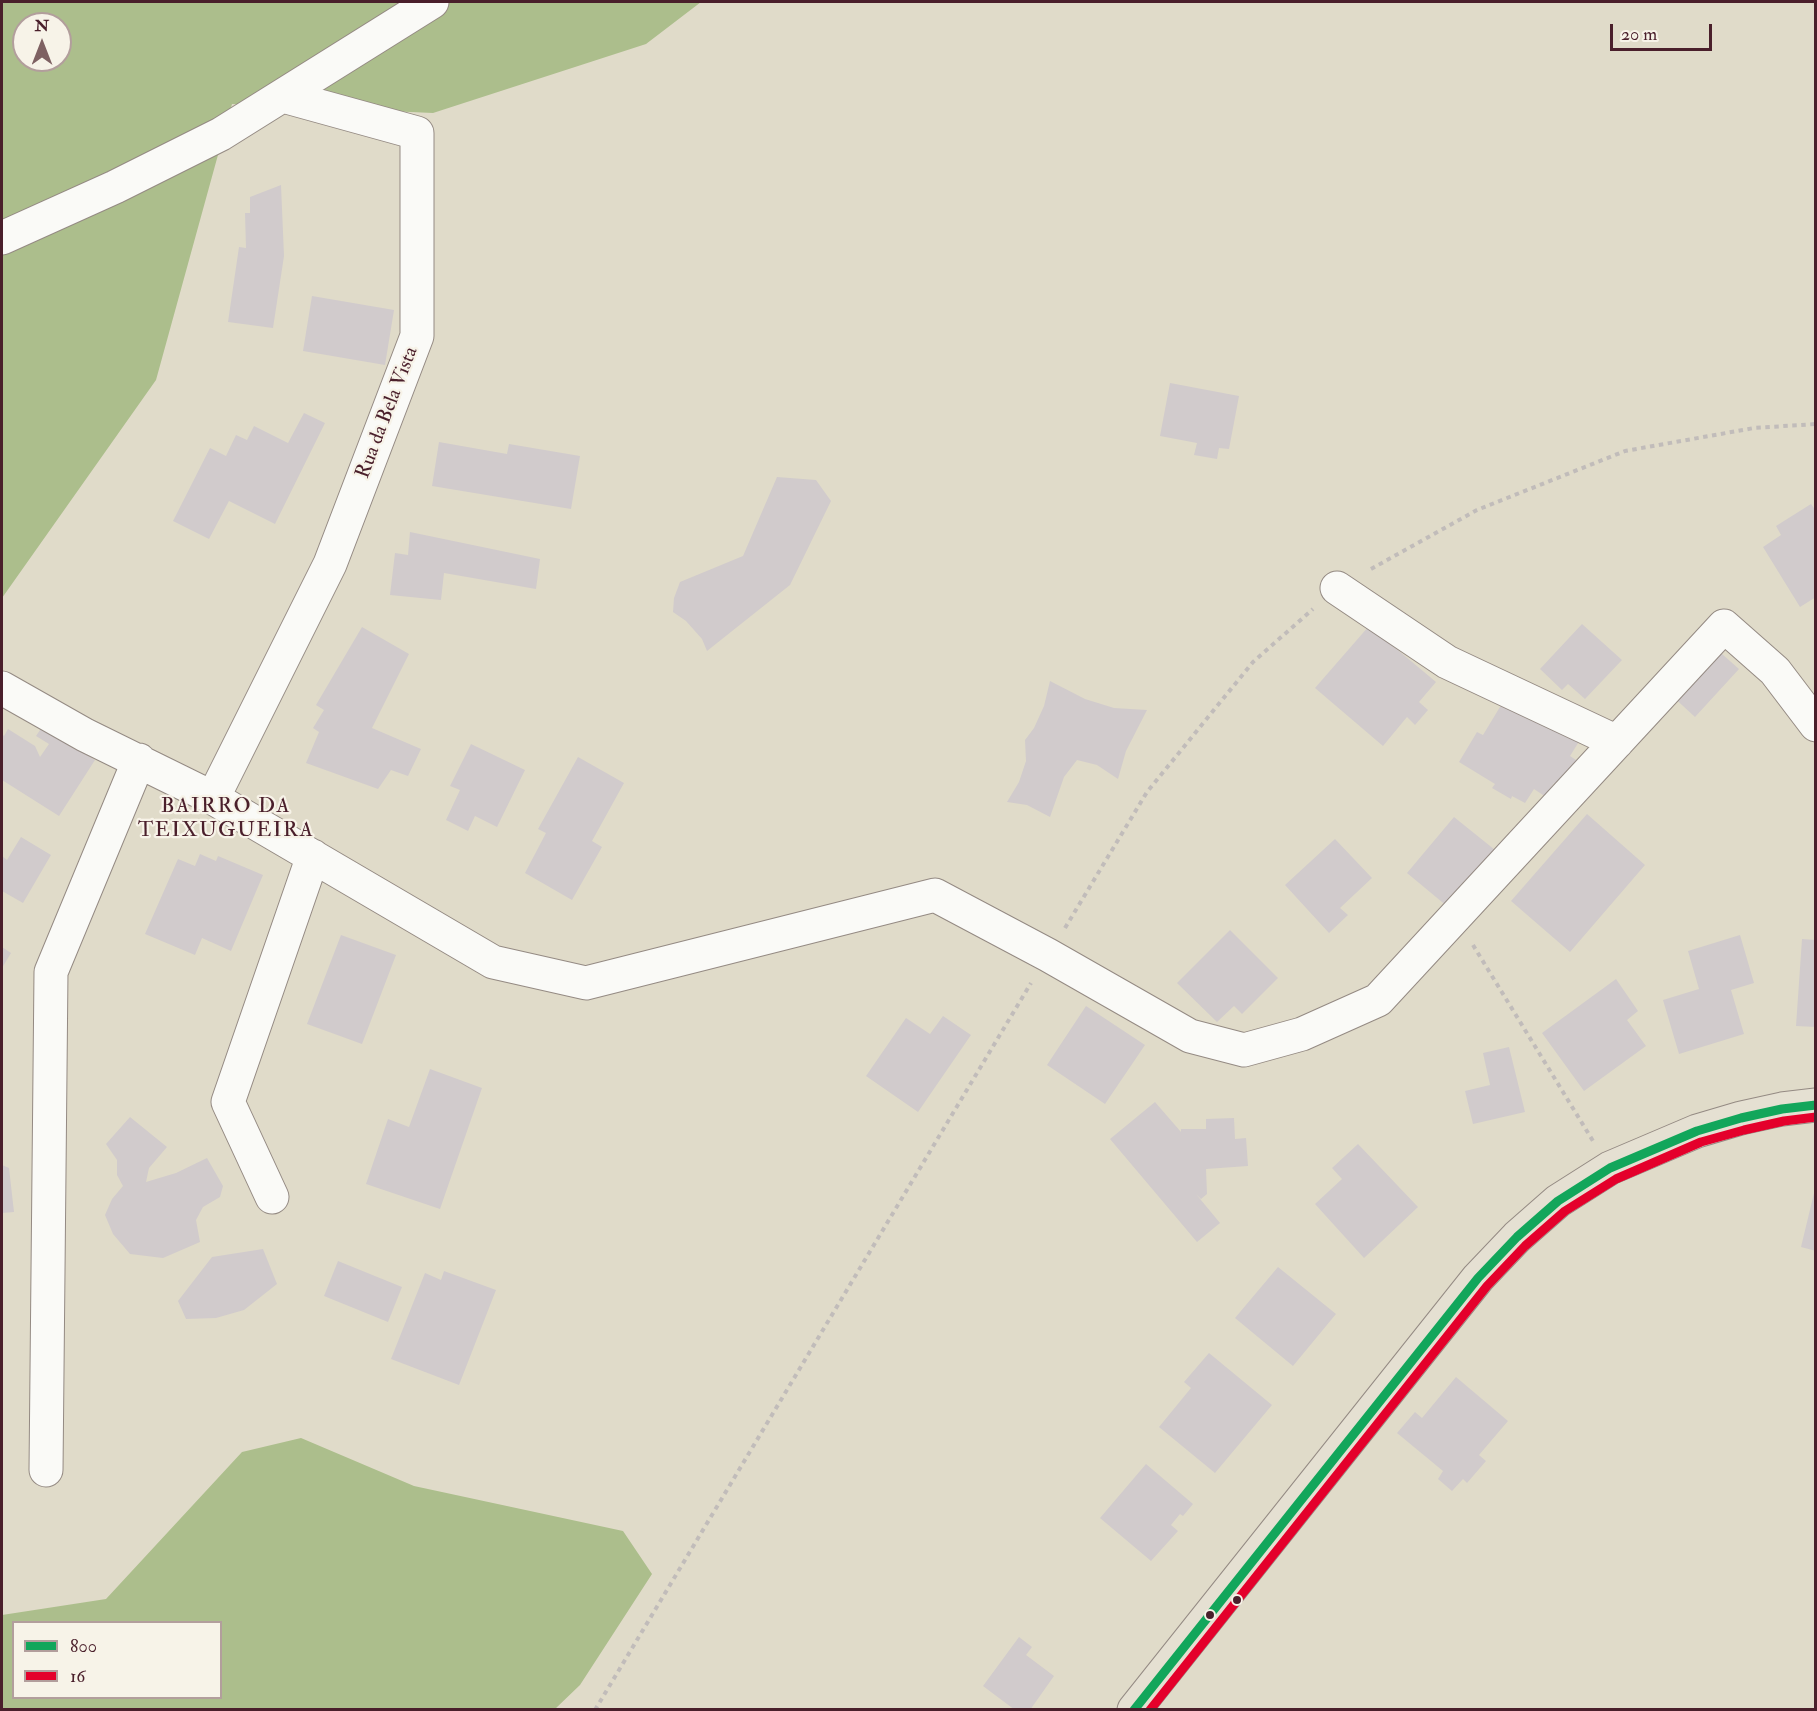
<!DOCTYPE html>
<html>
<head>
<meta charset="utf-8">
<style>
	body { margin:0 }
	#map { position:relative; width:1817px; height:1711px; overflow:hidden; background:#e0dbc9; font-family:"IM FELL Double Pica",serif }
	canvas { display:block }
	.frame { position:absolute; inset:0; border:3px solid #4a1f2b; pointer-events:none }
	.legend { position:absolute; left:12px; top:1621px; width:210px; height:78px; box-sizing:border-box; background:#f7f3e8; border:2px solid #b29e9c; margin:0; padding:8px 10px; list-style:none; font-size:18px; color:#4a1f2b }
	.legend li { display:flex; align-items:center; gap:12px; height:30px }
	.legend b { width:30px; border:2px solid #b29e9c }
	.north { position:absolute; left:12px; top:12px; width:60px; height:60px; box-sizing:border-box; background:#f7f3e8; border:2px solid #b29e9c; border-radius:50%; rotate:0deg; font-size:16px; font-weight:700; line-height:24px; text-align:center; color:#4a1f2b }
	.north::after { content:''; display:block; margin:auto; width:21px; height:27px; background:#7e6162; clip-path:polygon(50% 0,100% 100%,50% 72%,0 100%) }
	.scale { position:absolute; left:1610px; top:24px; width:102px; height:27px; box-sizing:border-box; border:3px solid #4a1f2b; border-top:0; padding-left:8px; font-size:18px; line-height:21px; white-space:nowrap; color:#4a1f2b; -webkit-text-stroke:4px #f7f3e8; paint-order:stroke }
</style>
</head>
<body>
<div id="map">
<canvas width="1817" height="1711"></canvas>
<div class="frame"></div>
<ul class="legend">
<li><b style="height:8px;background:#12a65b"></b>800</li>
<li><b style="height:8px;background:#e4002b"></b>16</li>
</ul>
<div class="north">N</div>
<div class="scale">20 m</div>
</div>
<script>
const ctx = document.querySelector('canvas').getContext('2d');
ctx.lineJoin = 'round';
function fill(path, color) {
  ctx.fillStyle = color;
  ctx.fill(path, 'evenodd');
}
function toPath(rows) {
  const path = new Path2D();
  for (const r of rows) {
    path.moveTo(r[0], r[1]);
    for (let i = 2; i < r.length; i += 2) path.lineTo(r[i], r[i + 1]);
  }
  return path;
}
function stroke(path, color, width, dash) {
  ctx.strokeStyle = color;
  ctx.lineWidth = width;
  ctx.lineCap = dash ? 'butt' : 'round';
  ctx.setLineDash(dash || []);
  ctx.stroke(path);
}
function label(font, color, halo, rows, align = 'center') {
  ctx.font = font + ' "IM FELL Double Pica",serif';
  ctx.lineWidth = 4.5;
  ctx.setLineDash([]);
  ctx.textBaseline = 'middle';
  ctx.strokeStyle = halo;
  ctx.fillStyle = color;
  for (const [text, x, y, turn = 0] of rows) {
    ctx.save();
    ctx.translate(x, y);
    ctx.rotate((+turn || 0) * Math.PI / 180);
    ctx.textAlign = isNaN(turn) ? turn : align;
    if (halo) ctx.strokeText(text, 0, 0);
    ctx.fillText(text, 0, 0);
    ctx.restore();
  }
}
const forest = toPath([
	[2,2,701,2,646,44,433,113,232,104,156,380,2,598],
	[24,24,60,24,60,60,24,60],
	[301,1438,414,1486,623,1531,652,1574,580,1685,555,1709,2,1709,2,1615,106,1599,242,1452],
	[14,1622,220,1622,220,1698,14,1698]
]);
const building = toPath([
	[281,185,284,256,273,328,228,322,239,247,246,248,245,213,250,213,250,197],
	[312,296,394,310,385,365,303,351],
	[1170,383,1239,396,1229,449,1219,448,1217,459,1194,455,1197,443,1160,436],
	[304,413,325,423,275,524,229,501,209,539,173,521,210,448,226,456,236,435,247,440,254,426,288,443],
	[439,442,507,454,509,444,580,456,571,509,432,486],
	[777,477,816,480,831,501,790,585,707,651,702,639,686,621,673,612,674,598,680,582,743,556],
	[1811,504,1816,511,1816,597,1800,607,1763,547,1781,535,1776,526],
	[410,532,540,559,536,589,444,573,441,600,390,595,395,553,408,555],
	[1582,624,1622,660,1585,699,1568,684,1562,690,1540,669],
	[1369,626,1436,682,1419,702,1428,710,1415,725,1407,717,1383,746,1315,688],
	[362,627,409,654,372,728,421,749,408,776,391,770,378,789,306,763,319,732,313,728,324,710,316,705],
	[1713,646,1739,669,1695,717,1670,694],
	[1050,681,1085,699,1114,708,1147,710,1126,751,1118,779,1097,765,1077,760,1064,777,1050,817,1027,805,1007,802,1019,782,1026,761,1025,740,1034,728,1044,706],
	[1506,697,1580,740,1570,756,1579,762,1563,789,1554,783,1546,797,1534,789,1525,803,1512,796,1511,799,1492,788,1495,784,1459,762,1477,732,1483,735],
	[42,727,95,760,59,816,2,780,2,734,4,736,8,729,35,746,40,757,49,744,36,736],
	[471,744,525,770,497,827,475,816,468,831,446,820,460,790,450,786],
	[578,757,624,783,592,841,602,847,572,900,525,873,546,833,538,829],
	[1587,814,1645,865,1570,952,1511,901],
	[1454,817,1495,850,1448,907,1407,873],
	[21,837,51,855,23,903,2,891,2,856,7,860],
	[1335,839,1372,878,1340,908,1348,915,1329,933,1285,885],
	[200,854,216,861,218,856,263,875,231,951,202,938,195,955,145,934,178,859,195,866],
	[1230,930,1278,978,1242,1014,1234,1006,1217,1022,1177,983],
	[341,935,396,955,362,1044,307,1024],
	[1740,935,1754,983,1731,990,1744,1034,1679,1054,1663,1000,1699,989,1688,951],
	[1802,939,1816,940,1816,1027,1796,1026],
	[2,947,11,953,2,968],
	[1616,979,1638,1011,1627,1020,1646,1046,1584,1091,1542,1033],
	[1086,1006,1145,1045,1105,1104,1047,1065],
	[943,1016,971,1035,918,1112,866,1076,906,1018,930,1034],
	[1509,1047,1525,1112,1473,1124,1465,1091,1490,1085,1483,1053],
	[430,1069,482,1088,440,1209,366,1184,388,1119,409,1127],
	[1155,1102,1181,1132,1181,1129,1206,1129,1206,1119,1234,1118,1235,1139,1246,1138,1248,1166,1206,1169,1207,1194,1201,1199,1196,1194,1220,1223,1197,1242,1110,1139],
	[130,1117,167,1147,149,1168,146,1182,176,1173,207,1158,223,1186,220,1197,203,1207,196,1220,200,1242,163,1258,130,1254,113,1234,105,1215,112,1199,123,1186,117,1175,117,1160,106,1144],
	[1358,1144,1418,1207,1364,1258,1315,1204,1342,1179,1332,1168],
	[2,1165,9,1168,14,1212,2,1213],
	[1815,1189,1816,1190,1816,1251,1801,1247],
	[263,1249,277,1284,244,1310,216,1318,186,1319,178,1301,212,1257],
	[338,1261,402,1287,388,1322,324,1296],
	[1278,1267,1336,1314,1293,1366,1235,1318],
	[444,1271,496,1290,459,1385,391,1359,425,1273,441,1280],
	[1209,1353,1272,1405,1215,1473,1159,1427,1191,1388,1184,1382],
	[1456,1377,1508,1421,1479,1455,1486,1461,1467,1483,1463,1479,1452,1491,1438,1479,1443,1471,1397,1433,1415,1412,1422,1418],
	[1146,1464,1193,1504,1183,1516,1180,1514,1171,1525,1178,1531,1151,1561,1100,1518],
	[1019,1637,1032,1647,1026,1655,1054,1676,1030,1710,1015,1710,983,1686]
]);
const path = toPath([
	[1371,569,1477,510,1625,451,1754,428,1816,424],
	[1065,928,1147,792,1253,662,1313,609],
	[1473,945,1593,1141],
	[595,1710,1031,983]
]);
const street = toPath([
	[2,238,115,187,221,134,432,2],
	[1337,588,1447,662,1617,742],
	[2,688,85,735,213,798,493,962,586,983,935,895,1048,955,1190,1036,1244,1050,1302,1034,1378,1000,1724,626,1775,671,1816,725],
	[213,798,330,564,417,336,417,133,283,96],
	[272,1197,228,1102,313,856],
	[46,1470,51,972,139,760]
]);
const primary = toPath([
	[1134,1710,1478,1278,1517,1237,1558,1201,1610,1168,1697,1131,1741,1118,1782,1109,1816,1105]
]);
const bus1 = toPath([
	[1134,1710,1478,1278,1517,1237,1558,1201,1610,1168,1697,1131,1741,1118,1782,1109,1816,1105]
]);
const bus2 = toPath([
	[1150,1710,1487,1286,1525,1246,1565,1211,1616,1179,1701,1142,1744,1130,1784,1121,1816,1117]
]);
const markers = [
	[1237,1600,5,"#4a1f2b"],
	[1210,1615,5,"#4a1f2b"]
];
const streetNames = [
	["Rua da Bela Vista",388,413,-69]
];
const neighbourhoodNames = [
	["BAIRRO DA",226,807],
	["TEIXUGUEIRA",226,831]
];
fill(forest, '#acbe8c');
fill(building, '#d1cbcc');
stroke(street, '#948a83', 35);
stroke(primary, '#948a83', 35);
stroke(path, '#c1bcba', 4, [4.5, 4.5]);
stroke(street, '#fafaf7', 33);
stroke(primary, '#e5e0d2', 33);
stroke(bus1, '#12a65b', 9);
stroke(bus2, '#e4002b', 9);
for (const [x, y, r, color] of markers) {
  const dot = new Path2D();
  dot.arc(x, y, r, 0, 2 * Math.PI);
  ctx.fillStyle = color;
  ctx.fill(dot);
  stroke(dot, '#f7f3e8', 2);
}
label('20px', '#4a1f2b', '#f7f3e8', streetNames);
ctx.letterSpacing = '1.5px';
label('21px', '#4a1f2b', '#f7f3e8', neighbourhoodNames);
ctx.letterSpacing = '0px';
</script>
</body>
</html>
